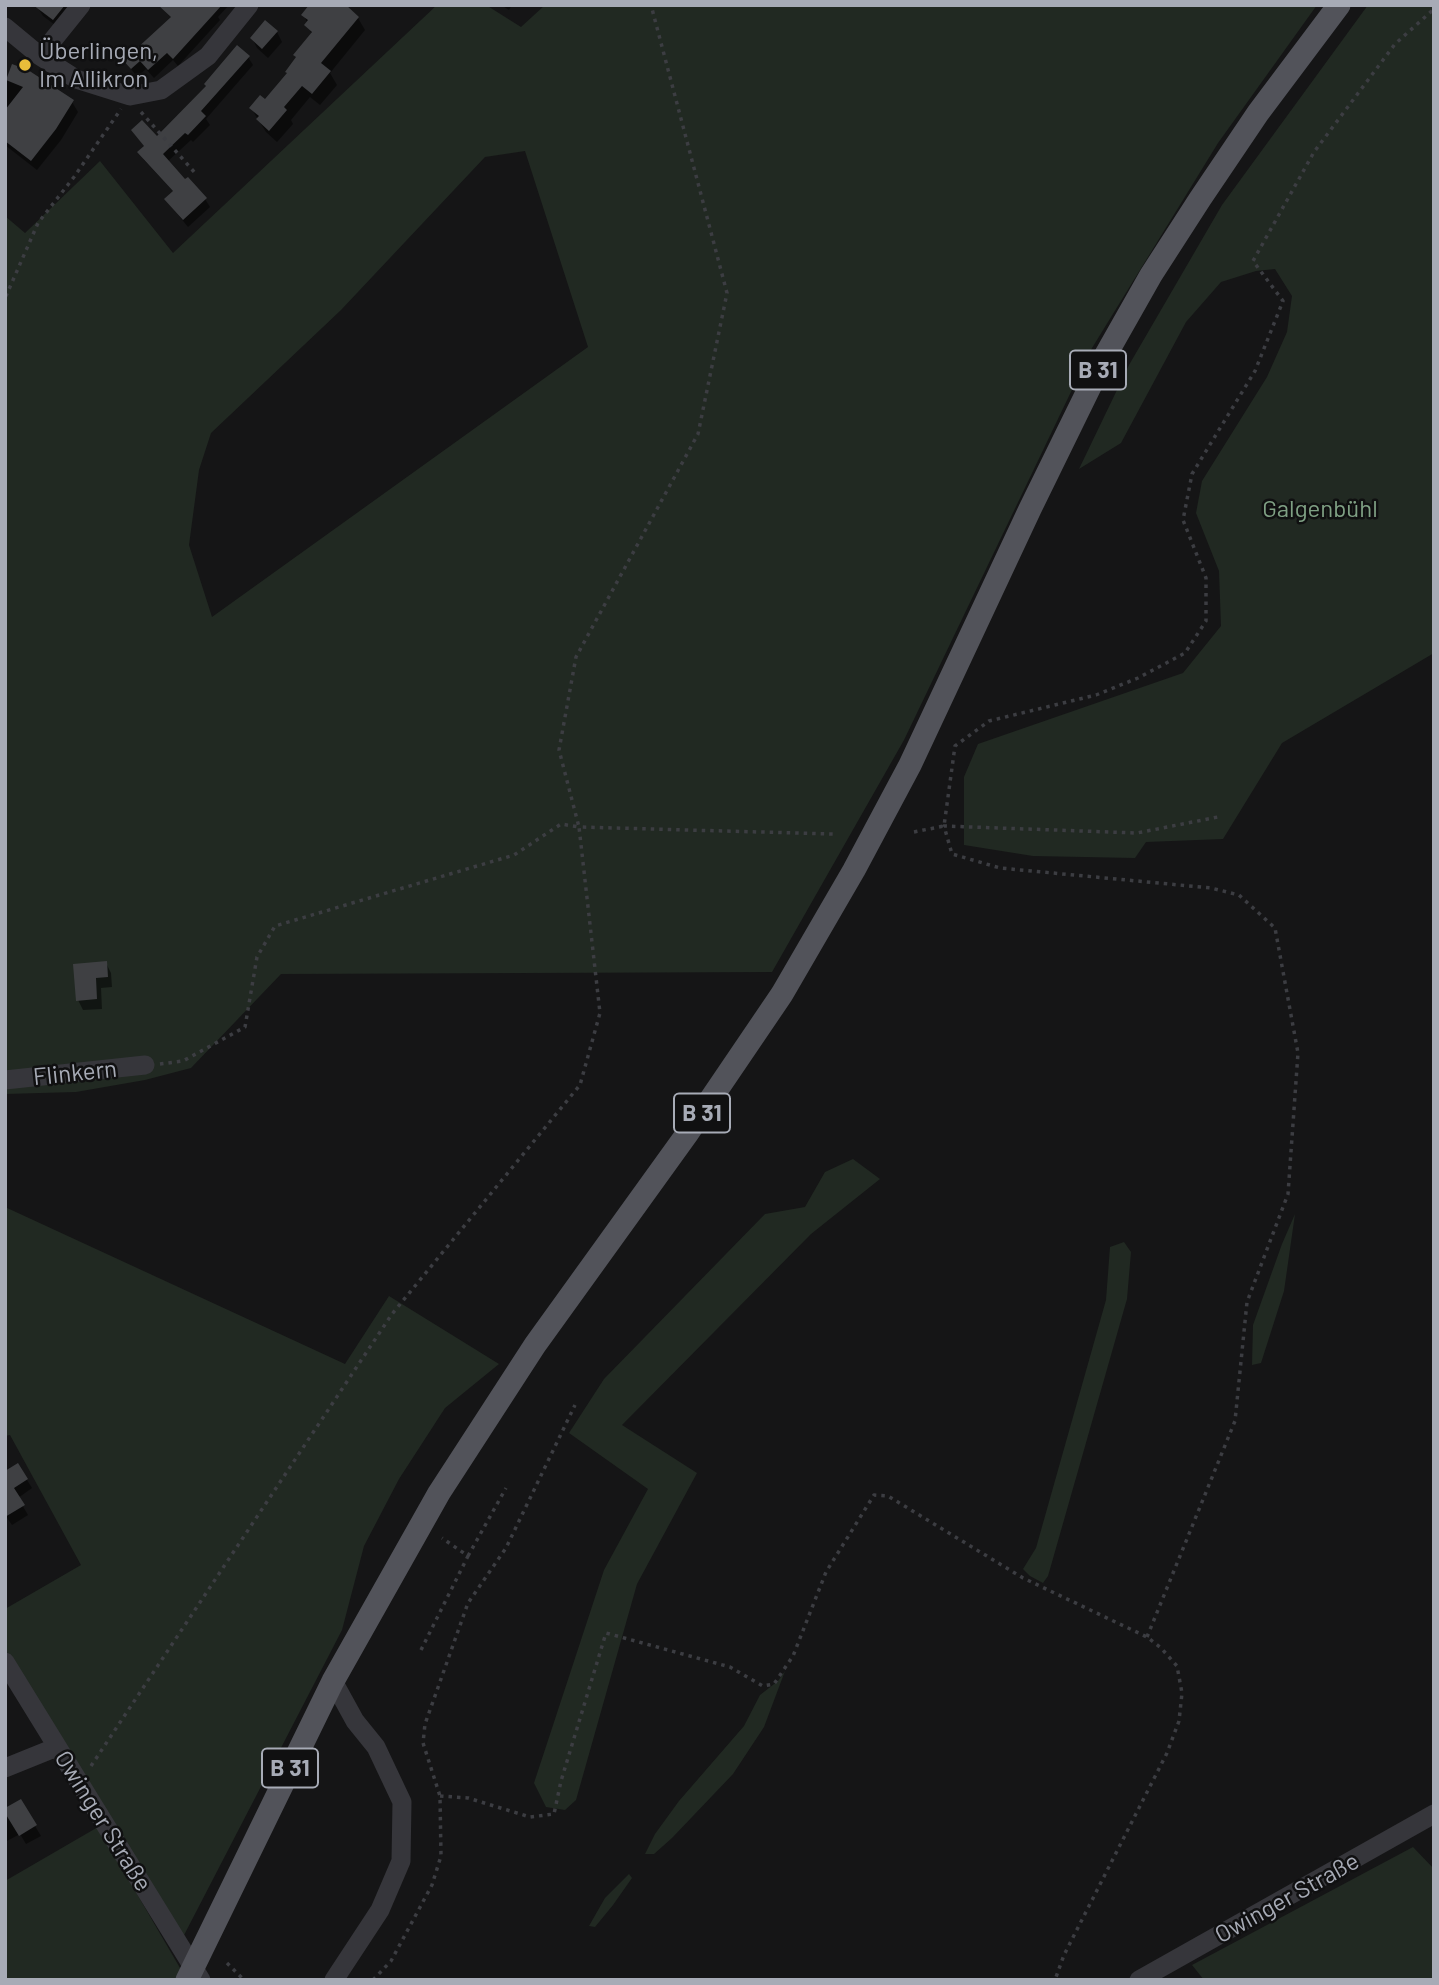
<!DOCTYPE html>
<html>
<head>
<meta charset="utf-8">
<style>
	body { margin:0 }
	#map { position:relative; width:1439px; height:1985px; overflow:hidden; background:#151516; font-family:Barlow,sans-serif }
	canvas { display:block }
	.frame { position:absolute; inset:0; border:7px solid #a7abb6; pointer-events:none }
</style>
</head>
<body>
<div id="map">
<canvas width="1439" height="1985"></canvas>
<div class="frame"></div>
</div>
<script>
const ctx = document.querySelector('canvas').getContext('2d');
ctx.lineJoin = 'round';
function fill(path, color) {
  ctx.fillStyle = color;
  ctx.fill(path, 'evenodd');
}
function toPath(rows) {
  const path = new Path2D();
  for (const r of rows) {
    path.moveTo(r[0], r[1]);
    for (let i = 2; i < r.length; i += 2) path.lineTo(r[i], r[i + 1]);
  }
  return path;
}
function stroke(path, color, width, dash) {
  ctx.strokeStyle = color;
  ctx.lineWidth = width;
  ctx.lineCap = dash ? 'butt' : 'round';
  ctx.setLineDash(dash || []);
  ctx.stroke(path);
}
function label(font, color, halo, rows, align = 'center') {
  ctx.font = font + ' Barlow,sans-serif';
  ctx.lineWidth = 5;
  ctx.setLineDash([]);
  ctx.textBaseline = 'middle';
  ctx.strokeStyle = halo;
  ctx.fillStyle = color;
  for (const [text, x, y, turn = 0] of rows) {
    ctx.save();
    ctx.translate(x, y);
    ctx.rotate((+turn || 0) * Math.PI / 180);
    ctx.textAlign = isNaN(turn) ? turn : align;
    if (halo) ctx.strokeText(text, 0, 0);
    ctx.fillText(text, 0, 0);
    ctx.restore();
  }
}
const green = toPath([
	[437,5,486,5,521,27,545,5,1317,5,1218,143,1092,348,904,740,772,972,281,974,191,1068,145,1080,76,1092,5,1094,5,216,25,233,100,161,173,253],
	[525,151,588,347,212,617,189,545,199,470,211,433,341,310,485,157],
	[1368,5,1434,5,1434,653,1282,743,1223,839,1146,842,1135,858,1033,856,964,845,964,777,978,744,1183,673,1221,626,1219,571,1196,513,1202,481,1267,377,1287,332,1292,296,1275,269,1256,271,1221,282,1186,322,1121,443,1079,469,1129,365,1222,205],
	[853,1159,880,1179,811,1234,622,1425,697,1473,637,1584,576,1800,565,1810,546,1807,534,1783,604,1570,648,1489,569,1433,604,1379,765,1214,805,1207,825,1172],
	[5,1207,345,1364,389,1296,499,1364,445,1408,399,1479,364,1546,342,1630,182,1939,5,1649,5,1609,81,1565,10,1435,5,1436],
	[1295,1214,1284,1291,1261,1363,1252,1365,1253,1325,1282,1244],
	[1124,1242,1131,1252,1127,1299,1048,1576,1043,1583,1030,1576,1023,1569,1036,1548,1106,1300,1110,1247],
	[785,1671,764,1727,733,1774,672,1838,654,1854,645,1854,655,1834,679,1801,744,1726,760,1695,778,1681],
	[98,1827,187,1980,5,1980,5,1881],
	[1413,1847,1434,1869,1434,1980,1204,1980,1192,1965],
	[629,1874,632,1878,613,1905,595,1927,589,1926,605,1898]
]);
const shadow = toPath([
	[40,5,78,5,59,28,43,16,38,8],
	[192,5,229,5,218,17,220,20,178,66,173,60,154,78,146,69,137,77,123,58,134,54,172,19,168,12],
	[501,5,512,5,509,10],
	[304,15,358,18,365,30,330,73,337,85,320,105,310,97,291,120,293,124,277,142,266,132,251,108,265,102,288,74,312,35],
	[277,32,282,42,268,58,257,48,252,38],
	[248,57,253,65,206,119,210,125,193,142,191,140,167,162,205,199,210,207,188,227,166,200,174,192,144,160,140,152,145,147,133,131,157,139],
	[5,76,72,102,78,112,61,140,37,170,5,145],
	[106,963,111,973,112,987,101,988,102,1009,83,1010,78,1000],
	[5,1473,27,1480,32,1488,18,1498,28,1515,12,1525,5,1515],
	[20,1801,41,1836,26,1844,20,1834,5,1842,5,1810]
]);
const building = toPath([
	[33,5,65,5,53,20],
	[158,5,222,5,173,59,167,53,148,70,140,61,131,69,120,57,131,48,134,51,171,17],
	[309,5,346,5,359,17,321,63,331,71,312,94,302,86,284,107,287,110,269,131,256,119,259,116,249,108,260,95,265,99,287,73,285,72,296,57,293,55,312,32,304,25,308,20,301,15],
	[265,20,278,31,262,49,250,38],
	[237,45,250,56,201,111,206,116,188,135,185,133,163,154,185,179,188,177,207,198,183,220,164,199,173,191,137,152,144,146,131,130,142,120,157,136,206,86,204,84],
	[12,64,28,70,74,100,56,129,31,161,5,141,5,110,23,87,6,80],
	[107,961,108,977,96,978,97,999,76,1001,73,964],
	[18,1463,28,1479,14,1488,25,1505,5,1517,5,1471],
	[21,1799,37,1825,19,1836,5,1813,5,1808]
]);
const path = toPath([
	[141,112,196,174],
	[5,305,6,296,38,223,74,177,121,109],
	[914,832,944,826,955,746,989,721,1096,695,1138,678,1185,653,1206,621,1206,578,1183,520,1192,474,1255,371,1283,301,1253,261,1314,152,1395,44,1434,9],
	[160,1064,183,1061,245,1027,257,957,275,926,514,855,561,824,579,827,559,750,576,657,698,434,727,293,651,5],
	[468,1556,506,1488],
	[1147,1637,1235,1421,1247,1302,1288,1194,1298,1053,1275,928,1239,895,1211,888,1000,868,952,854,944,826,1137,833,1218,817],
	[421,1650,468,1556,442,1538],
	[91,1766,392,1314,580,1085,600,1013,579,827,833,834],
	[440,1796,468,1798,530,1817,554,1814,561,1781,606,1633,730,1667,763,1686,774,1684,793,1656,826,1572,874,1495,888,1496,1023,1578,1147,1637,1161,1648,1177,1666,1182,1693,1179,1721,1167,1753,1064,1955,1055,1980],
	[227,1963,244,1980],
	[373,1980,391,1961,432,1885,441,1856,440,1796,423,1743,425,1724,468,1603,506,1548,575,1405]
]);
const minor = toPath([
	[5,27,40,56,76,79,130,96,161,90,208,56,249,5],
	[40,56,81,5],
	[5,1080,145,1065],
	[5,1662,201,1980],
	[333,1681,355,1721,376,1747,402,1802,401,1861,380,1910,334,1980],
	[5,1768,57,1747],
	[1139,1980,1434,1814]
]);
const major = toPath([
	[187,1980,333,1681,439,1493,535,1345,687,1134,782,994,854,870,910,765,1030,509,1104,358,1151,275,1200,199,1258,113,1339,5]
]);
const markers = [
	[25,65,7,"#e9bd3a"]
];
const shields = [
	[1098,370,56],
	[702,1113,56],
	[290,1768,56]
];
const shieldNames = [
	["B 31",1098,370],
	["B 31",702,1113],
	["B 31",290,1768]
];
const poiNames = [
	["Überlingen,",39,51],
	["Im Allikron",39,79]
];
const parkNames = [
	["Galgenbühl",1320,509]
];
const streetNames = [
	["Flinkern",75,1073,-6],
	["Owinger Straße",103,1821,58],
	["Owinger Straße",1287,1898,-29]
];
fill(green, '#212922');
fill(shadow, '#0007');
fill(building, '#3f4043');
stroke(path, '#3c3d42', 3.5, [3.5, 5]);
stroke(minor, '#36363b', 19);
stroke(major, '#52535a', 23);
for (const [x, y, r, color] of markers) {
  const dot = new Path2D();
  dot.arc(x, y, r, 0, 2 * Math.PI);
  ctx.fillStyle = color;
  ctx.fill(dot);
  stroke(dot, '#101011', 2.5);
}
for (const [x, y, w] of shields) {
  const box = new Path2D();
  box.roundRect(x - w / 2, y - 19.5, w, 39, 5);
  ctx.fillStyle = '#101011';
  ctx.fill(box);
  stroke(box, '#a7abb6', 2);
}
label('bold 23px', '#a7abb6', null, shieldNames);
label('24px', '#a7abb6', '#101011', poiNames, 'left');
label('24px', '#7fa084', '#101011', parkNames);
label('24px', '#a7abb6', '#101011', streetNames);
</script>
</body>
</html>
